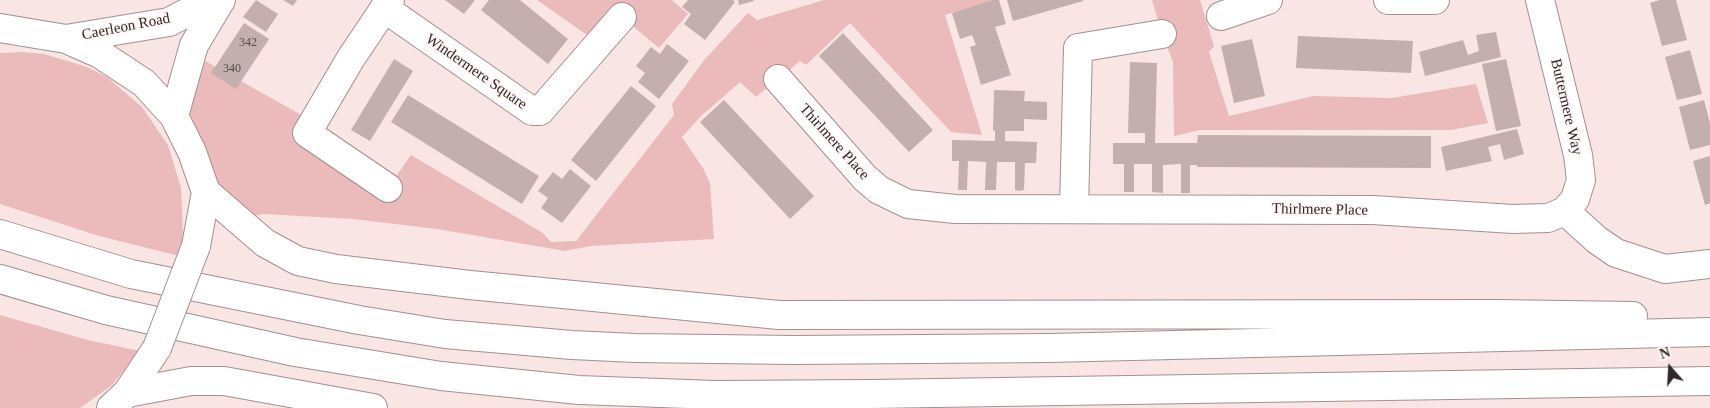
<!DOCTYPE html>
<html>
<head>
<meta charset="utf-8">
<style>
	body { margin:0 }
	#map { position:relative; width:1710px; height:408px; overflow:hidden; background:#fae5e5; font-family:Georgia,serif }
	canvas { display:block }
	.north { position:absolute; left:1645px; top:343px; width:50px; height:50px; -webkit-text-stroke:4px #fef5f5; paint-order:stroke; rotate:341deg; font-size:14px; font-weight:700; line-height:20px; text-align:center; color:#302828 }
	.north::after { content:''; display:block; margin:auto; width:18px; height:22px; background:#302828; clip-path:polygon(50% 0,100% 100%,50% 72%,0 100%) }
</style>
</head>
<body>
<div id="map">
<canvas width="1710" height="408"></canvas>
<div class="north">N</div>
</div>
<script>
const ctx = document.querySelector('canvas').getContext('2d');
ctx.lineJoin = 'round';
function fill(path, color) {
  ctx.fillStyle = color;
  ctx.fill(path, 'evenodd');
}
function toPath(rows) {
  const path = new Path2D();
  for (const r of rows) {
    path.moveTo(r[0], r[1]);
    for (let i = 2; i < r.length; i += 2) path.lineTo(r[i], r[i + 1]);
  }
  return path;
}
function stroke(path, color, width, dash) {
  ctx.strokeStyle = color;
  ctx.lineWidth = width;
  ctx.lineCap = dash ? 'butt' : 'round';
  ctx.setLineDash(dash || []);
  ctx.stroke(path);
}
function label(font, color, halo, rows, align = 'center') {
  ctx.font = font + ' Georgia,serif';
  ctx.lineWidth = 4;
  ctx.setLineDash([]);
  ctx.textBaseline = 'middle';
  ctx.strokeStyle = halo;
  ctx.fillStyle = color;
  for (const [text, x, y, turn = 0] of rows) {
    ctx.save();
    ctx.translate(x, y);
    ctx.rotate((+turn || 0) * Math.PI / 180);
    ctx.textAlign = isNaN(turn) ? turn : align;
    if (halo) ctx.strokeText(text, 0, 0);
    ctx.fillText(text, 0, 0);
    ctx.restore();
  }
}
const green = toPath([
	[537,0,672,0,688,14,659,48,622,17,610,11,587,35],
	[824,0,996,0,945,15,982,135,951,132,850,23,806,65,800,61,756,97,740,82,700,117,682,137,703,168,710,183,714,239,590,246,565,251,437,229,353,219,263,214,238,219,174,116,191,53,312,121,388,188,411,155,543,233,551,242,576,241,674,115,672,104,705,59,748,13,757,20],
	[1152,0,1200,0,1214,46,1209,52,1229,116,1313,96,1392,98,1476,84,1488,123,1451,130,1200,130,1174,136,1173,62,1162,34],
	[23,52,44,54,87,67,107,77,142,107,168,145,181,188,183,234,179,256,99,236,0,204,0,53],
	[0,315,88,340,140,351,112,385,80,408,0,408]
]);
const building = toPath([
	[256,0,278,14,266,32,243,17],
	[283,0,297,0,293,6],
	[445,0,475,0,464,14],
	[489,0,520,0,568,39,548,64,481,10],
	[688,0,733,0,735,2,705,40,684,24,691,14,682,7],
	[738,0,753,0,754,1,739,5],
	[993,0,999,0,1006,24,995,27,1011,75,981,85,970,47,976,45,972,35,960,39,952,13],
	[1007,0,1083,0,1083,1,1013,21],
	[1660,0,1676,0,1687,40,1662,46,1650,3],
	[244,23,269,39,236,89,211,73],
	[1496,32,1501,57,1425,76,1419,52,1463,40,1468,55,1479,51,1476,35],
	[843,33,933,130,909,152,819,56],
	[1298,36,1413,41,1411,73,1296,68],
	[1252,39,1265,96,1234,103,1221,46],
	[667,44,689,61,659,99,638,82,645,73,636,66,651,47,660,54],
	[1690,50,1702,94,1677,100,1665,57],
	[394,59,413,71,370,141,351,130],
	[1506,59,1521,126,1496,131,1482,64],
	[1130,62,1157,63,1155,143,1197,143,1198,135,1431,136,1431,168,1197,167,1197,165,1190,165,1190,193,1181,193,1181,164,1163,165,1163,193,1152,192,1152,164,1134,164,1134,192,1124,192,1124,164,1113,164,1113,143,1145,143,1145,133,1128,133],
	[631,86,656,106,596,181,571,160],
	[994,90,1025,91,1024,101,1047,102,1047,120,1024,119,1024,131,1005,131,1005,141,1037,142,1036,163,1025,163,1024,190,1019,191,1015,190,1015,162,997,162,996,190,985,190,986,162,968,161,967,190,958,190,959,161,952,161,952,140,995,141,995,130,993,131],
	[408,95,539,176,522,204,391,122],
	[724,100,814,196,790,219,700,122],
	[1704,100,1710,123,1710,145,1690,150,1679,107],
	[1517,129,1524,154,1504,160,1500,144,1488,147,1492,161,1446,171,1441,147],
	[1710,156,1710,203,1705,205,1693,161],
	[570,169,591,186,562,223,541,208,548,198,538,191,553,172,562,179]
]);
const minor = toPath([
	[1388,0,1435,0],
	[1540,0,1578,155,1581,180,1575,199,1565,211],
	[384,8,532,111,540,111,622,17],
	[1221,16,1268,0],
	[778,79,865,178,879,190,908,204,955,209,1373,210,1513,219,1548,218,1565,211],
	[388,188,307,133,351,58,390,0],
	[1074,209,1078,48,1162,34],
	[1565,211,1597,240,1616,253,1665,269,1710,264]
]);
const major = toPath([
	[0,28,66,39,100,54,144,83,174,116,192,152,206,192,196,246],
	[66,39,169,22,211,0],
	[174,116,194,45,221,0],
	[111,408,127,393,157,348]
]);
const highway = toPath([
	[206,192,265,243,298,261,336,269,470,285,779,315,1496,314,1633,316],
	[0,234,131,274,359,320,445,334,572,345,635,348,794,350,1050,348,1710,332],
	[0,279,106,310,295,352,441,376,579,390,715,395,871,394,1710,381],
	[127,393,191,381,224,381,373,408]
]);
const majorBridge = toPath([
	[157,348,196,246]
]);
const numberNames = [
	["342",248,43],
	["340",232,69]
];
const streetNames = [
	["Caerleon Road",126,27,-11],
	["Windermere Square",476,72,35],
	["Buttermere Way",1566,107,77],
	["Thirlmere Place",834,142,48],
	["Thirlmere Place",1320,210,1]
];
fill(green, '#ebbbbb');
fill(building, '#c4afaf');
stroke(minor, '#a39090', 30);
stroke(major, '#a39090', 30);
stroke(highway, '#a39090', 30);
stroke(minor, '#fff', 28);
stroke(major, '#fff', 28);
stroke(highway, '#fff', 28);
stroke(majorBridge, '#a39090', 30, []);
stroke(majorBridge, '#fff', 28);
label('12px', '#554a4a', null, numberNames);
label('15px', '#302828', '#fef5f5', streetNames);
</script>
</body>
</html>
